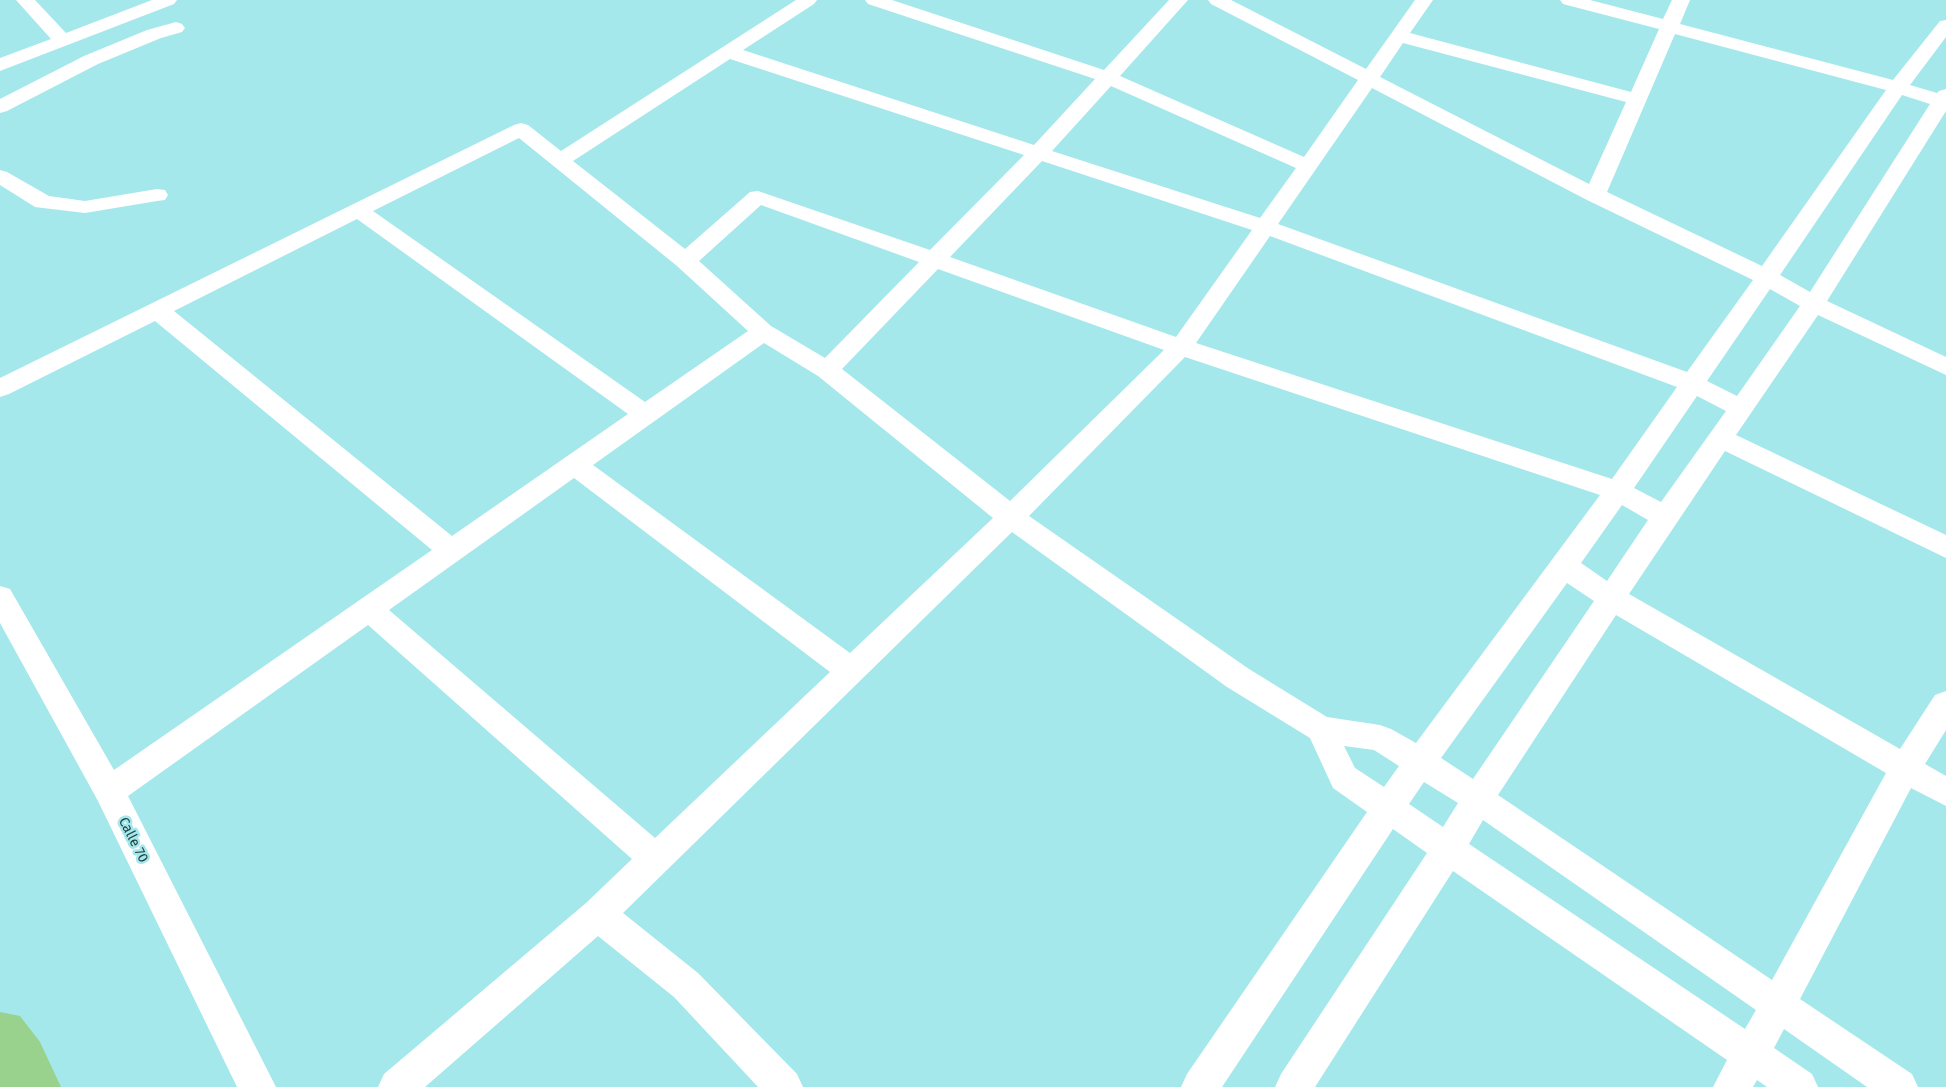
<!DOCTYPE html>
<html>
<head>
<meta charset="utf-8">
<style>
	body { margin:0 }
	canvas { display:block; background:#a4e8ec }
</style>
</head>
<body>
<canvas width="1946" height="1087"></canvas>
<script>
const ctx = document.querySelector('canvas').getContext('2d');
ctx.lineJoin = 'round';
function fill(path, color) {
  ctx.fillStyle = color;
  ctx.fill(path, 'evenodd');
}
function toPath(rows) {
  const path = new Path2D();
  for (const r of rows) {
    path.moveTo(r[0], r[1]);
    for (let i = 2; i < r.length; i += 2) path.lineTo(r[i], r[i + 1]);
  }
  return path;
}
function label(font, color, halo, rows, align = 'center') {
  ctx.font = font + ' "Fira Sans",sans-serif';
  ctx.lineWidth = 5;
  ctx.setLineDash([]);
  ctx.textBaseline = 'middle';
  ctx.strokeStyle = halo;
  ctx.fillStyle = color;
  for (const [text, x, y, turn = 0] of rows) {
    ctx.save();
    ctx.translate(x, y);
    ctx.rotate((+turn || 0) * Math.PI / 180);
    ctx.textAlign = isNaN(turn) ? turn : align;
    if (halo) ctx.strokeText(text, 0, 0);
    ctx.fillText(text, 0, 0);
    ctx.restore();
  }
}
const green = toPath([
	[0,1012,20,1016,40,1042,61,1087,0,1087]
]);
const minor = toPath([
	[16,0,35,0,66,33,152,0,177,0,174,4,0,71,0,58,51,39,16,0],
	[796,0,817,0,814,4,743,50,1034,145,1095,79,868,4,865,0,892,0,1104,70,1169,0,1188,0,1120,76,1304,157,1358,80,1211,4,1208,0,1231,0,1366,69,1415,0,1433,0,1410,33,1631,92,1659,29,1563,4,1560,0,1590,0,1663,19,1672,0,1690,0,1680,24,1893,80,1940,21,1946,20,1946,37,1910,85,1937,93,1939,91,1946,89,1946,111,1827,301,1946,357,1946,375,1818,315,1736,435,1946,535,1946,558,1725,451,1629,594,1900,749,1935,695,1946,691,1946,730,1925,764,1946,776,1946,806,1911,788,1800,999,1912,1074,1918,1087,1867,1087,1784,1029,1774,1048,1812,1074,1818,1087,1767,1087,1757,1080,1753,1087,1713,1087,1727,1060,1453,871,1315,1087,1275,1087,1281,1074,1427,853,1393,829,1222,1087,1181,1087,1187,1074,1367,812,1333,788,1310,738,1227,687,1012,532,623,913,698,973,797,1074,803,1087,758,1087,674,997,598,936,425,1087,378,1087,384,1074,586,903,632,859,368,625,128,796,276,1087,237,1087,98,801,0,623,0,586,10,589,114,770,432,550,155,321,9,394,0,397,0,378,514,125,521,123,528,125,561,151,796,0],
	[1675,34,1886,90,1762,266,1607,192,1675,34],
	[1403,43,1626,102,1589,184,1380,77,1403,43],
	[730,59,1024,155,930,250,758,191,750,192,685,249,573,161,730,59],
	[1111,86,1296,168,1260,218,1052,151,1111,86],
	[1372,88,1587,200,1753,280,1687,372,1278,224,1372,88],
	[1902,95,1930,104,1810,292,1780,275,1902,95],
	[519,138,677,266,748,331,645,402,373,211,519,138],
	[1042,161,1252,230,1176,337,950,257,1042,161],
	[761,205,919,262,825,358,771,326,699,261,761,205],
	[357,219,628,414,452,536,174,311,357,219],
	[1270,236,1677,387,1612,479,1196,343,1270,236],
	[938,269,1164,350,1010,501,842,369,938,269],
	[1770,289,1800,306,1737,396,1707,381,1770,289],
	[764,343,818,376,993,518,850,653,593,465,764,343],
	[1185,357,1600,495,1416,743,1391,729,1380,725,1327,717,1249,669,1029,516,1185,357],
	[1697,396,1726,411,1661,502,1634,488,1697,396],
	[574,478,830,672,655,838,389,610,574,478],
	[1622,505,1648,520,1607,581,1581,563,1622,505],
	[1567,583,1594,601,1473,779,1441,758,1567,583],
	[1616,615,1886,773,1772,980,1498,795,1616,615],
	[1344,746,1374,750,1399,766,1384,787,1355,768,1344,746],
	[1424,782,1458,803,1443,827,1409,804,1424,782],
	[1483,820,1756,1010,1745,1029,1469,844,1483,820],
	[176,22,182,24,185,28,182,32,161,38,98,64,7,111,0,113,0,99,84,56,147,30,176,22],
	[0,170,7,172,49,196,85,201,157,189,165,190,168,195,165,200,157,201,85,213,43,208,35,207,0,185,0,170]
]);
const streetNames = [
	["Calle 70",133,840,63]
];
fill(green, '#98d28d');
fill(minor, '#fff');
label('14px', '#1f3a3c', '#a4e8ec', streetNames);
</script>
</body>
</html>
